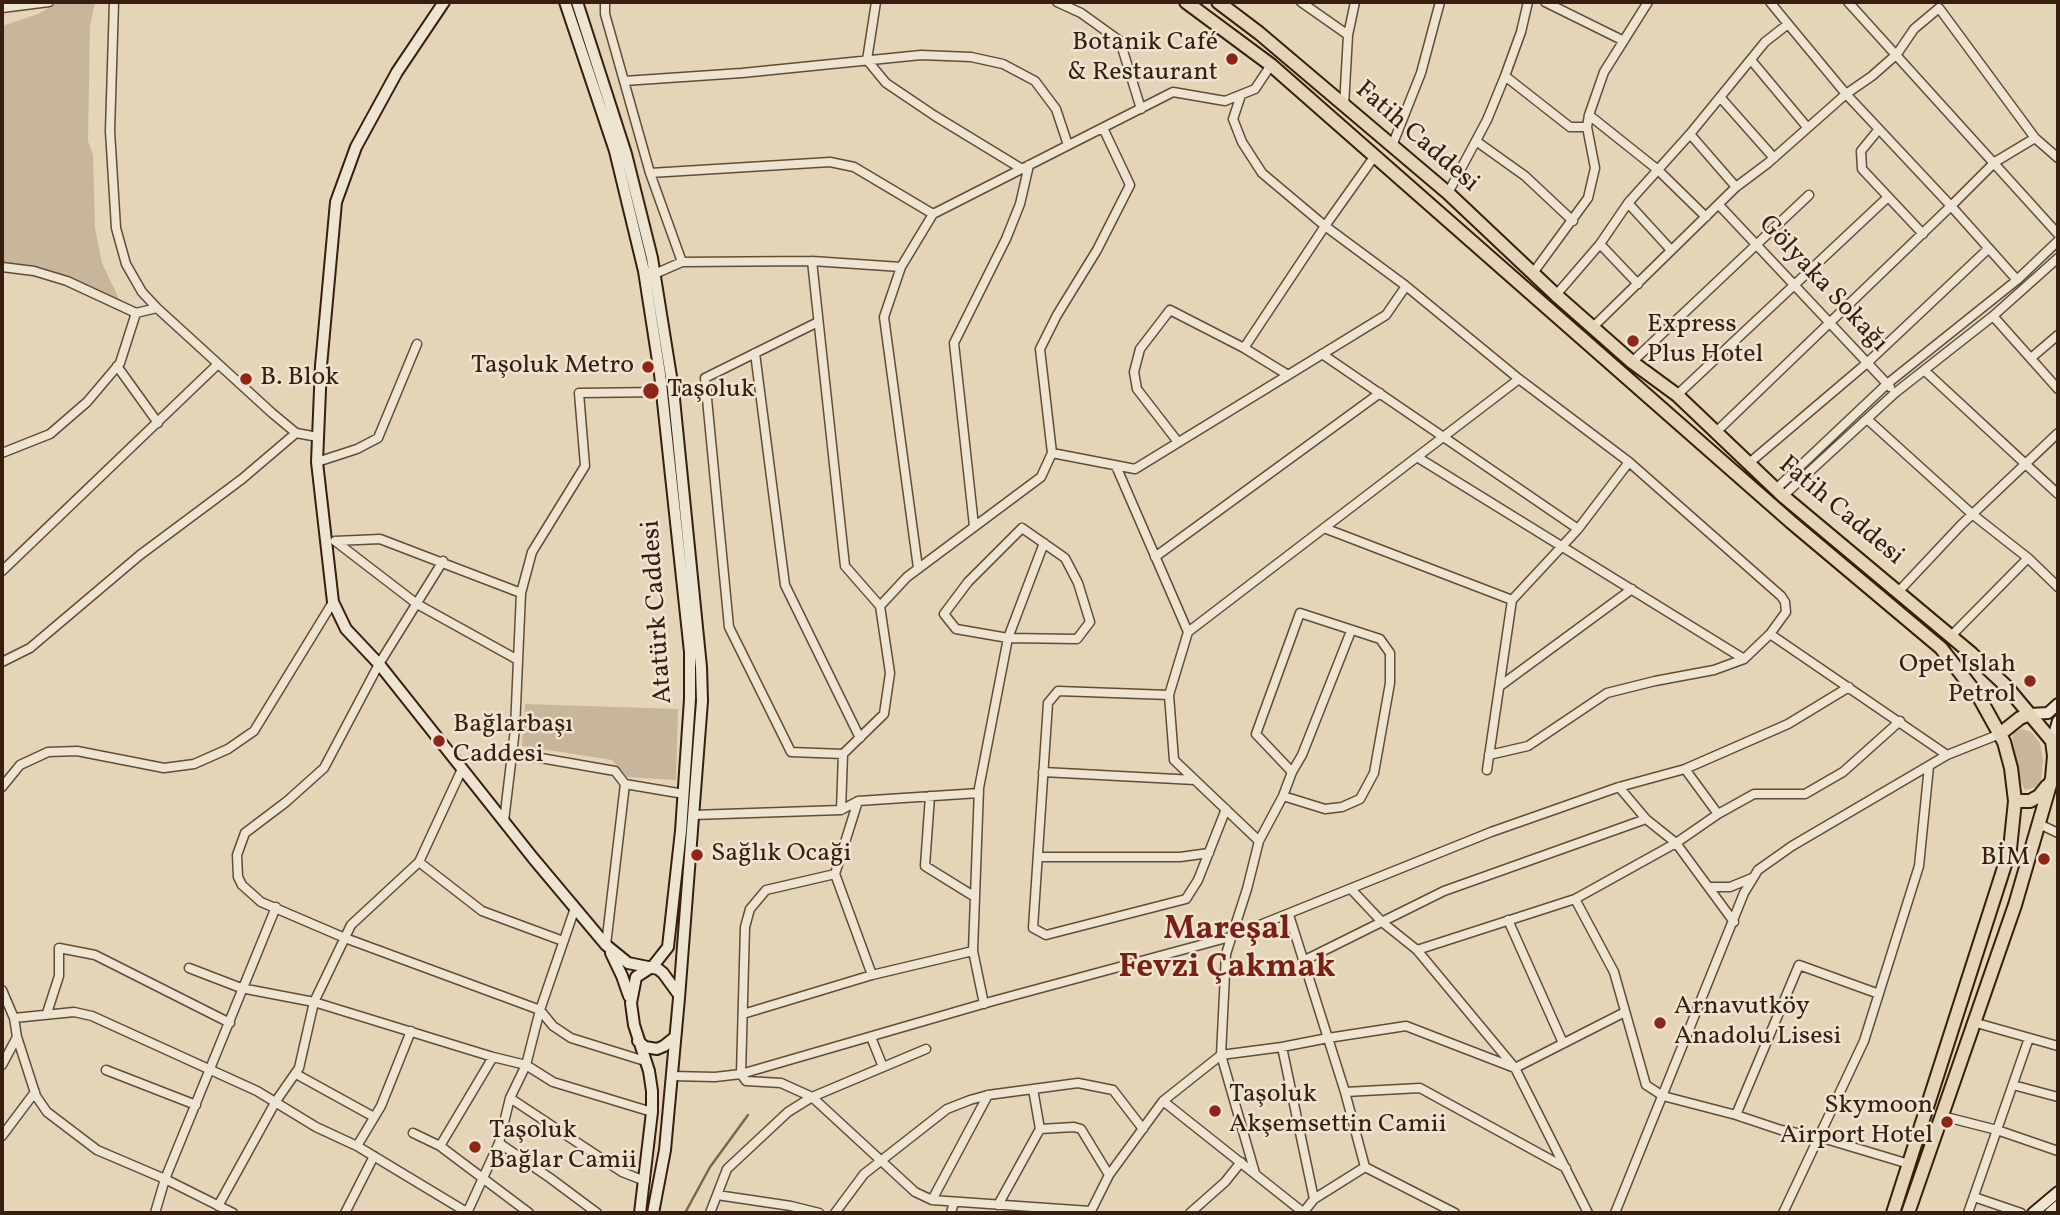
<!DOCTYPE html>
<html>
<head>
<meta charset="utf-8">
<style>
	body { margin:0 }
	#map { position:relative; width:2060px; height:1215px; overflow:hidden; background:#e4d5b8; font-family:Vollkorn,serif }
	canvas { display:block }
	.frame { position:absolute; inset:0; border:4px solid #371e0e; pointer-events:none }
</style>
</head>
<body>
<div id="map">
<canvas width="2060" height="1215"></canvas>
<div class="frame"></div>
</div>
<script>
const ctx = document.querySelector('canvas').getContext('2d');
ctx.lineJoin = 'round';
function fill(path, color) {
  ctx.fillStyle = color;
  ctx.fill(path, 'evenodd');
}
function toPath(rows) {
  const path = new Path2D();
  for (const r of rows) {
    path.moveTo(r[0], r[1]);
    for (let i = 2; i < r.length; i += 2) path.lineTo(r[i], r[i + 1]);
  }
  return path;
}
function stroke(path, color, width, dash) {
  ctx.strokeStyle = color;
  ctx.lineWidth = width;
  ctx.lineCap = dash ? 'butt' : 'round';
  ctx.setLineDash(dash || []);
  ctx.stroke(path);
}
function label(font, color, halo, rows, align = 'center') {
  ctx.font = font + ' Vollkorn,serif';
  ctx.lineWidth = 5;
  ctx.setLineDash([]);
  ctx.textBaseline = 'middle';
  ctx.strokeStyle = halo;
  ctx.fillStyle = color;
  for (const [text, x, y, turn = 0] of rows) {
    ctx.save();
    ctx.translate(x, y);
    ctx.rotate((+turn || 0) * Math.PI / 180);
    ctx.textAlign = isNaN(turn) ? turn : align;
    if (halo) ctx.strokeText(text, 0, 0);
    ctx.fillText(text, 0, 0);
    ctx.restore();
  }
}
const green = toPath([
	[59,2,95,2,90,26,88,141,93,155,95,228,102,263,122,305,30,267,2,262,2,26,38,14],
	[525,704,678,709,676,780,627,777,612,760,522,746],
	[2021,729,2031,732,2040,743,2043,760,2041,781,2036,787,2025,790,2018,776,2012,743,2013,733]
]);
const stream = toPath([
	[685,1213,710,1167,748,1115]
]);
const street = toPath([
	[114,2,110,131,116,228,126,264,142,292,157,308,272,413,296,433,318,437],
	[605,2,605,14,650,173,682,262],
	[876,2,867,60,886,83,935,116,1022,169],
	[1057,2,1081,13,1120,41,1141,109],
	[1301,2,1348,35],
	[1545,2,1622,40],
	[1770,2,1788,24],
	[1848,2,2058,234],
	[2,8,49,2],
	[1751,60,1807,127],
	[1505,76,1570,127,1587,127],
	[624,81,742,73,921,55,971,57,1003,64,1035,81,1056,109,1068,145],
	[1241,95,1233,119,1242,142,1262,173,1325,226,1406,286,1519,379,1629,462,1781,596,1785,602,1786,612,1770,634,1744,659,1714,670,1655,681,1607,693,1528,746,1489,755],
	[1720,97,1774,158],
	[1344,106,1348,35,1355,2],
	[1589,115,1658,170,1706,217],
	[1879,129,1861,151,1862,169,1923,234],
	[1690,134,1736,187],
	[1476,141,1525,176,1573,221],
	[1392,146,1421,73,1440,2],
	[650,173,830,162,854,167,933,214],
	[1448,193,1487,120,1505,76,1521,32,1528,2],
	[1628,203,1671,250],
	[1719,205,1890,387],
	[1600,244,1638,284],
	[812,261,845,566,880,606],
	[2,267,34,271,67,281,136,313,157,308],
	[901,267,884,317,918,568],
	[1533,273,1588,198,1595,168,1587,127,1589,115,1604,72,1648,2],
	[650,276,682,262,812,261,901,267,933,214,1173,92,1225,101,1255,89,1271,65],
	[1556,295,1600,244,1628,203,1690,134,1765,42,1788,24,1846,94,1951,206,1995,162,2035,138,2058,158],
	[1993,316,2058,389],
	[818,322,705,378,729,627,791,752,843,754,884,714,890,673,880,606,907,577,1041,477,1052,453,1135,469,1386,315,1406,286],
	[1593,327,1736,187,1768,163,1846,94,1872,76,1897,54,1914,29,1939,8,2035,138],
	[1244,348,1325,226,1374,157],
	[755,353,785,585,860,738],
	[1322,354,1578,529],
	[2031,358,2058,335],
	[1632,362,1809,195],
	[117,366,158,423],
	[1925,371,2058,494],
	[1677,395,1888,197],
	[1867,419,1972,514,2028,558,2058,587],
	[1715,433,1951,206,2017,280],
	[1178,442,1137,389,1134,372,1140,349,1170,310,1244,348,1288,375],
	[2,453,50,434,87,402,120,363,136,313],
	[1052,453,1040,349,1057,315,1097,250,1130,185,1103,128],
	[1417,457,1744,659],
	[317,462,357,449,378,438,417,344],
	[1748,464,1867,363,1988,249],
	[1116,466,1188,632,1169,695,1174,760,1259,841],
	[1776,489,1887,384,2017,280,2058,241],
	[1783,496,1895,393,1993,316,2058,258],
	[974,526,954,343,1006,239,1020,204,1029,165],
	[1022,528,1065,558,1078,583,1090,622,1077,639,1008,638,956,629,944,614,968,582,1022,528],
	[1324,528,1512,600,1578,529,1629,462],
	[335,541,417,604,518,660],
	[335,541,380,539,521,593],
	[1155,557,1380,393],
	[443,561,379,664,324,768,286,802,245,833,237,855,238,877,242,885,261,902,345,938,540,1010,553,1026,571,1038,645,1061],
	[2,571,218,364],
	[1899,591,1961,525,2058,433],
	[1188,632,1519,379],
	[1770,634,1947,755],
	[1951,636,2028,558],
	[2,662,30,648,140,555,242,479,296,433],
	[1500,686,1632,589],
	[1169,695,1058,691,1048,703,1033,928,1046,935,1186,899,1198,880,1226,809],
	[512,753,615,771,625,784,684,794],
	[1685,769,1718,814],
	[1487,770,1512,600],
	[1043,772,1195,780],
	[2,787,20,765,48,752,77,751,164,768,194,764,228,749,254,731,333,602],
	[1619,787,1646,819,1676,843,1734,922],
	[930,796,925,866,975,897],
	[1283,796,1325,809,1342,807,1360,799,1374,773,1390,683,1390,653,1380,639,1300,613,1256,734,1292,772],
	[858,801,835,874,872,975],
	[841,810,843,754],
	[693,815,841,810,858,801,979,793],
	[504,821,515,729,521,593,532,552,585,466,579,393,662,392],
	[2037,823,2058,833],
	[1038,857,1180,857,1209,853],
	[419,862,482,911,563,941],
	[835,874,766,890,750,909,745,927,741,1074,746,1081,781,1083,812,1097,915,1192,932,1200,1090,1211],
	[1710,887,1730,887,1752,878],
	[1351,889,1382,922,1417,950,1515,1068,1588,1213],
	[1575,899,1614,972,1646,1085,1663,1096,1736,1115,1781,1130,1819,1137,1909,1164],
	[1289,915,1345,1092,1365,1167],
	[1508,920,1563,1043],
	[606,945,625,784],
	[1417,950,1575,899,1676,843,1718,814,1754,794,1805,794,1843,772,1900,721],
	[1303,961,1444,891,1646,819],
	[189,968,241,988,314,1002,493,1057,526,1065,553,1082,652,1112],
	[2,990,14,1018,17,1037,36,1096,47,1112,97,1150,165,1179,233,1213],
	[984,1004,973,951,979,788,1008,638,1044,543],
	[47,1013,59,976,59,948,95,955,230,1023],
	[743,1014,872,975,973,951],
	[14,1018,74,1012,92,1016,257,1091,316,1127,357,1146,468,1213],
	[1973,1022,2058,1046],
	[871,1037,883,1067],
	[1282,1047,1314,1199],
	[2,1065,17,1037],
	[106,1070,196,1105],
	[296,1074,374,1117],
	[671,1076,715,1077,741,1074,993,1001,1230,937,1491,832,1619,787,1685,769,1788,724,1849,687],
	[2013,1085,2058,1097],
	[1345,1092,1420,1088,1566,1168],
	[510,1098,622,1172,645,1181],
	[1163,1101,1304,1213],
	[1736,1115,1799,965,1879,994],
	[1942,1116,1997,1130,2058,1151],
	[1040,1129,1074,1127,1081,1129,1109,1175],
	[413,1133,440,1146,529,1213],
	[2,1136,35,1092],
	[499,1143,550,1178,597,1213],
	[357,1146,381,1106,411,1031],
	[440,1146,493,1057],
	[1255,1173,1221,1055,1226,954,1247,889,1259,841,1283,796,1292,772,1302,755,1351,631],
	[717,1195,791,1206,819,1213],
	[1974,1197,2021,1213],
	[932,1200,988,1095],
	[998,1205,1040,1129,1033,1089],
	[218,1206,276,1101,299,1068,314,1002,351,925,419,862,462,769],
	[155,1213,165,1179,276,907],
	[345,1213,374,1156],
	[467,1213,499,1143,510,1098,526,1065,540,1010,575,908],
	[710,1213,727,1169,788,1112,812,1097,926,1049],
	[835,1213,864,1174,947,1109,970,1100,988,1095,1078,1083,1113,1090,1143,1129],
	[951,1213,954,1202],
	[1090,1213,1109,1175,1163,1101,1221,1055,1282,1047,1328,1038,1406,1026,1515,1068,1625,1012],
	[1190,1213,1225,1182,1241,1162],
	[1303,1213,1314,1199,1365,1167,1455,1213],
	[1615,1213,1744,893,1758,870,1792,846,1947,755,2000,734],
	[1783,1213,1864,1041,1919,866,1929,766],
	[1968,1213,2029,1038]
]);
const secondary = toPath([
	[444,2,397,72,356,147,336,202,321,366,317,462,333,602,346,629,379,664,533,858,606,945,628,963,658,969,663,973,679,995],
	[565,2,615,151,644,271,660,374,690,652,690,699,681,831,668,947,653,966,636,977,631,1003,634,1025,649,1071,652,1091,652,1112,640,1213],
	[577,2,626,154,652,258,673,389,701,667,702,701,679,998,665,1150,653,1213],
	[2030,714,2048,713,2058,704],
	[2056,745,2052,741,2058,721],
	[611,953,622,976,629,996],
	[638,1041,645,1047,657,1049,664,1046,674,1038],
	[2033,1213,2058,1192],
	[2050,1213,2058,1206]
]);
const primary = toPath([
	[1186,2,1271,65,1791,522,1941,648,1979,697,2004,742,2011,768,2015,801,2010,849,1893,1213],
	[1218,2,1259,33,1448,193,1556,295,1632,362,1677,395,1783,496,1972,654,2006,686,2052,741,2054,756,2052,778,2015,905,1908,1213],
	[2000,734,2020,718,2030,714],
	[2015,801,2030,801,2039,796,2047,786]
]);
const markers = [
	[1232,59,7,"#8f2418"],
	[1633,341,7,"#8f2418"],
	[648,367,7,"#8f2418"],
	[246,379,7,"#8f2418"],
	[651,391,9,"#8f2418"],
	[2030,681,7,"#8f2418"],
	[439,741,7,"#8f2418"],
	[697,855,7,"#8f2418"],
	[2044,859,7,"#8f2418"],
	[1660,1023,7,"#8f2418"],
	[1215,1111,7,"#8f2418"],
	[1947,1122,7,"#8f2418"],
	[475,1147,7,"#8f2418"]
];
const poiNames = [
	["Botanik Café",1218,44,"right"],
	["& Restaurant",1218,74,"right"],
	["Express",1647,326],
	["Plus Hotel",1647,356],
	["Taşoluk Metro",634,367,"right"],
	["B. Blok",260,379],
	["Taşoluk",667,391],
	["Opet Islah",2016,666,"right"],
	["Petrol",2016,696,"right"],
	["Bağlarbaşı",453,726],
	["Caddesi",453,756],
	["Sağlık Ocaği",711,855],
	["BİM",2030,859,"right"],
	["Arnavutköy",1674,1008],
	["Anadolu Lisesi",1674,1038],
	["Taşoluk",1229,1096],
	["Akşemsettin Camii",1229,1126],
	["Skymoon",1933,1107,"right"],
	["Airport Hotel",1933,1137,"right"],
	["Taşoluk",489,1132],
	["Bağlar Camii",489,1162]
];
const streetNames = [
	["Fatih Caddesi",1416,138,41],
	["Gölyaka Sokağı",1822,285,47],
	["Fatih Caddesi",1840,512,40],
	["Atatürk Caddesi",659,612,-94]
];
const districtNames = [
	["Mareşal",1227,932],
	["Fevzi Çakmak",1227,970]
];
fill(green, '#c7b69b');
stroke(stream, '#7b6751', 2.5);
stroke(street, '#624c38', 11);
stroke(secondary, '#371e0e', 14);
stroke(primary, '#371e0e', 16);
stroke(street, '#ede4d1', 8);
stroke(secondary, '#ede4d1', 10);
stroke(primary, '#e4d5b8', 12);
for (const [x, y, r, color] of markers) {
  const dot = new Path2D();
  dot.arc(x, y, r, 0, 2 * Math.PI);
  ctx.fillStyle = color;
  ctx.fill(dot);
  stroke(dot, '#ede4d1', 2.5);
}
label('26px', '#371e0e', '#ede4d1', poiNames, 'left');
label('26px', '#371e0e', '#ede4d1', streetNames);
label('bold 33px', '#7a1f14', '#ede4d1', districtNames);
</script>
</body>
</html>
